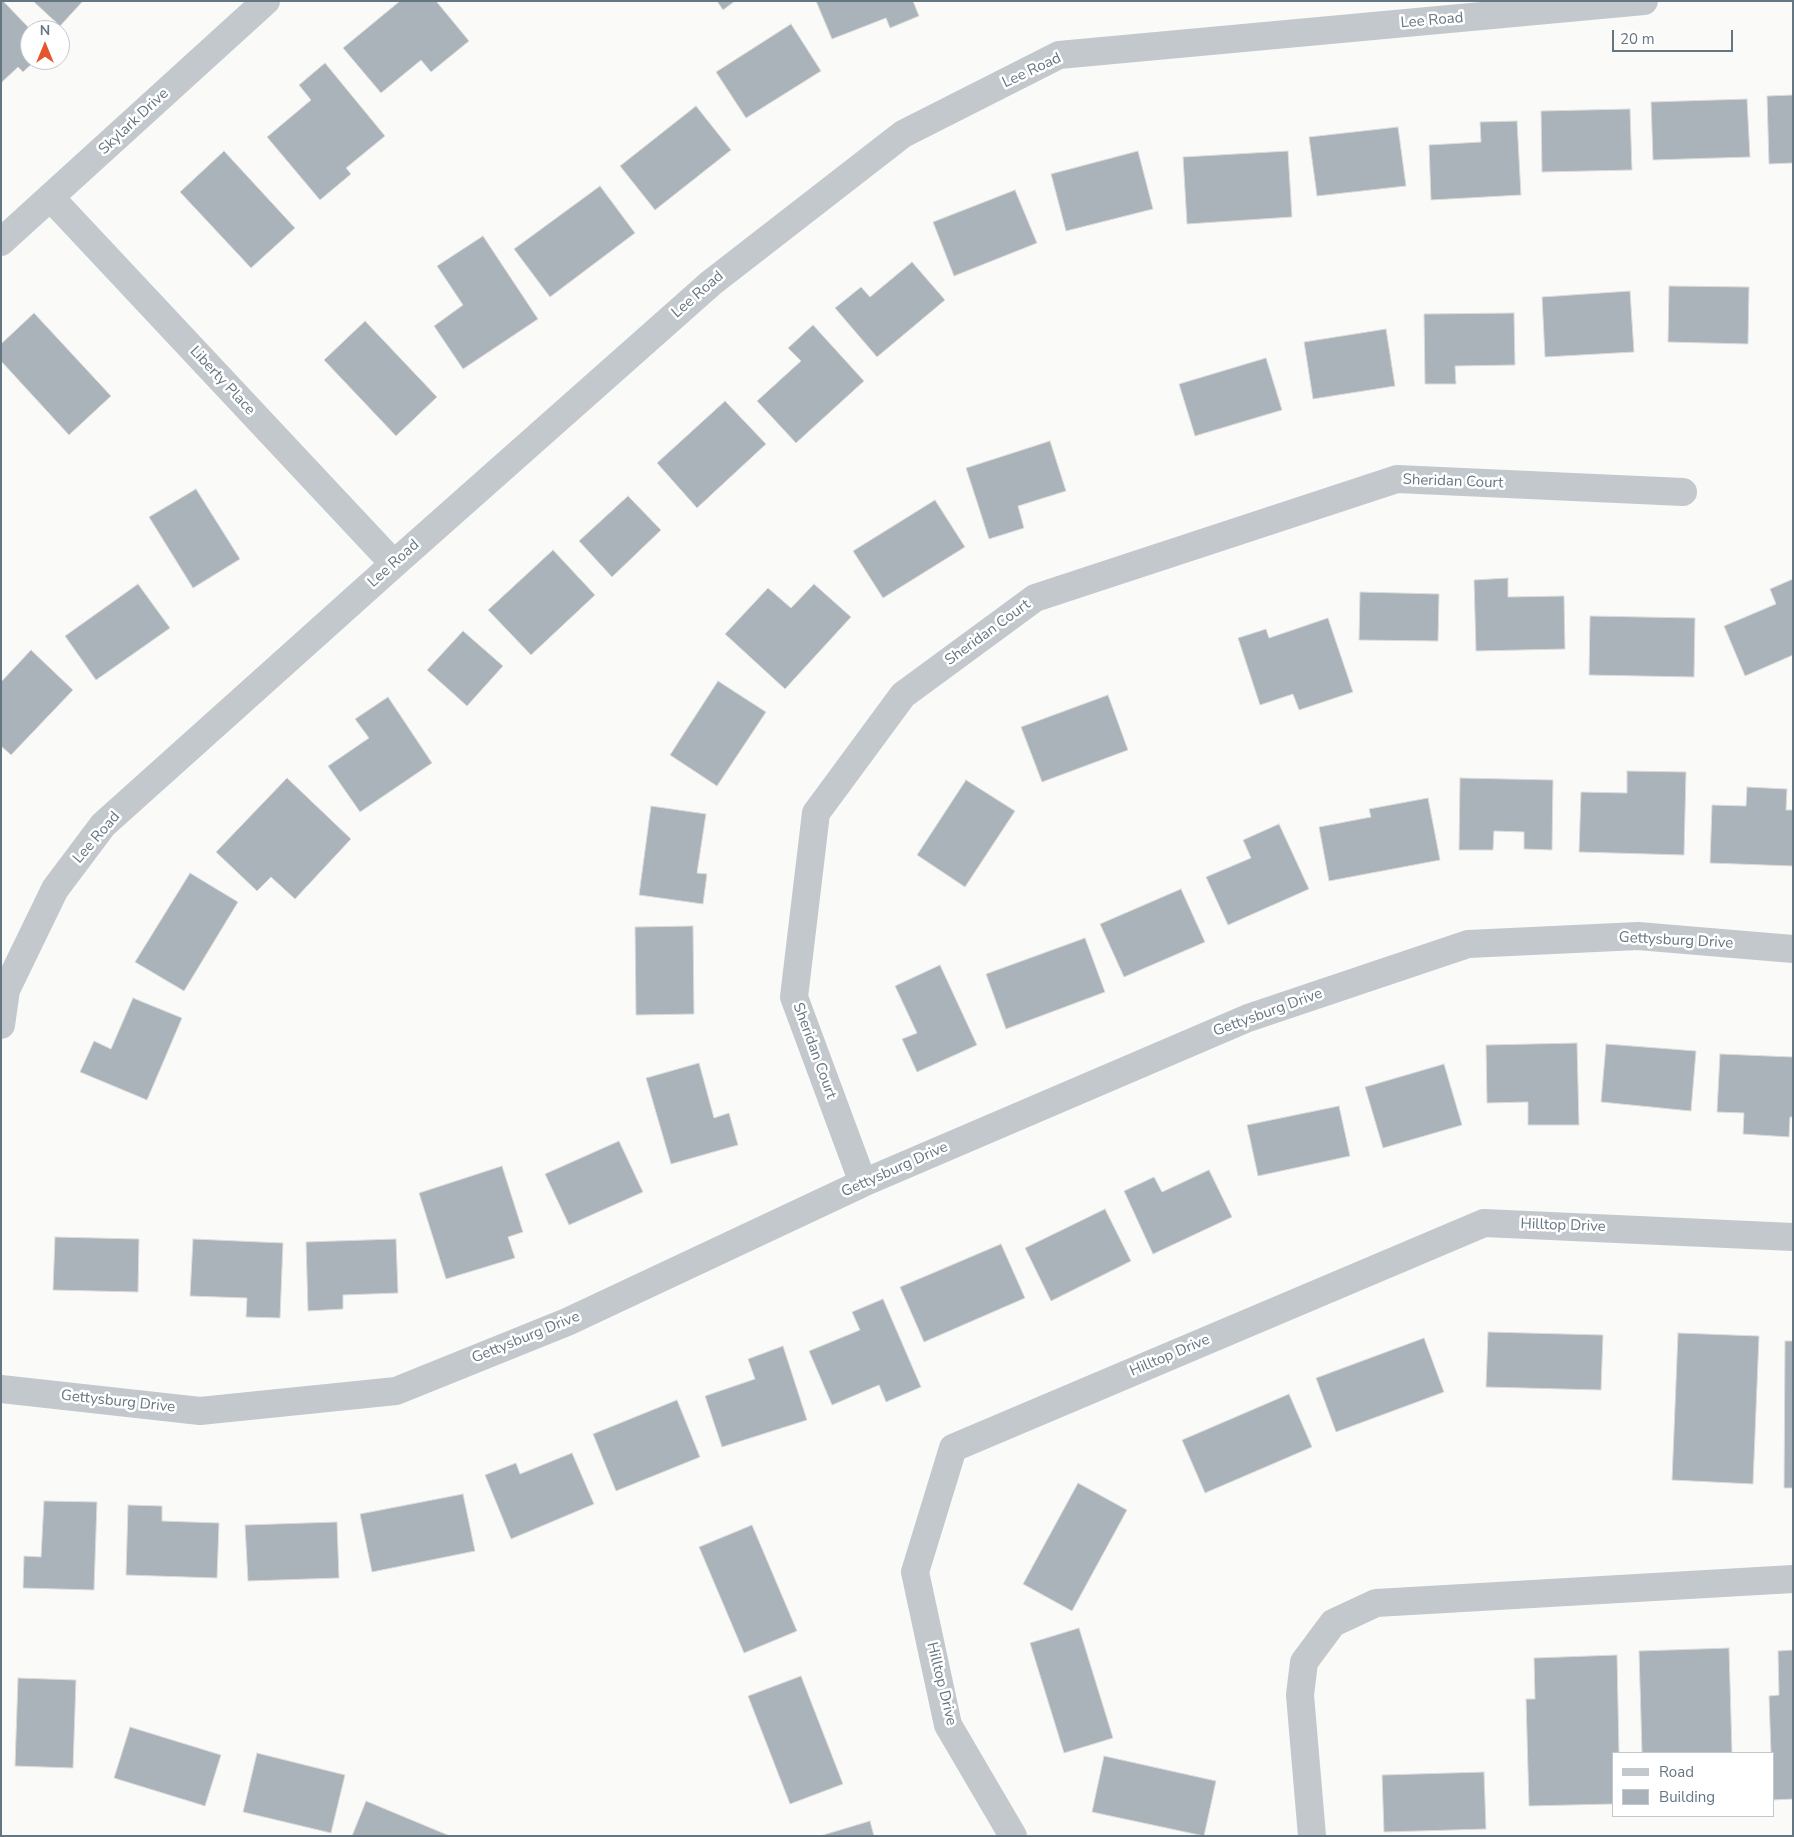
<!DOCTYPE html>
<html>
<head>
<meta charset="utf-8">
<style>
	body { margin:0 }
	#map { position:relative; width:1794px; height:1837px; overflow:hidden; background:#fafaf8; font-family:"Nunito Sans",sans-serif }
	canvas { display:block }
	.frame { position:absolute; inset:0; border:2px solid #657683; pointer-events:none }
	.legend { position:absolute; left:1612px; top:1752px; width:162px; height:65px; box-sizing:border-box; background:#fff; border:1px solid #c1c8cd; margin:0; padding:6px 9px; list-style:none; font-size:15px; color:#657683 }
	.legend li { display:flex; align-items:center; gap:10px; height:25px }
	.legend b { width:25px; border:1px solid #c1c8cd }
	.north { position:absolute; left:20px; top:20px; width:50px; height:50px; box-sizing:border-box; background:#fff; border:1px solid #c1c8cd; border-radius:50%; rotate:0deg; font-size:14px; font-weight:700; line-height:20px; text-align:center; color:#657683 }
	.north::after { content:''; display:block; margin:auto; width:18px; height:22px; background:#e4572e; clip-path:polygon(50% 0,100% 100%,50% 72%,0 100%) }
	.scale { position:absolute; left:1612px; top:30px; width:121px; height:22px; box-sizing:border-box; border:2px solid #657683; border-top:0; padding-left:6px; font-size:15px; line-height:18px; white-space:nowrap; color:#657683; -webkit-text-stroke:4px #fff; paint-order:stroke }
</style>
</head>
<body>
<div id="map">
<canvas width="1794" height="1837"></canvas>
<div class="frame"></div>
<ul class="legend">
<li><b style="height:6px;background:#c3c8cc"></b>Road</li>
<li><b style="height:14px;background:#aab3b9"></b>Building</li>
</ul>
<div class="north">N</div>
<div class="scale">20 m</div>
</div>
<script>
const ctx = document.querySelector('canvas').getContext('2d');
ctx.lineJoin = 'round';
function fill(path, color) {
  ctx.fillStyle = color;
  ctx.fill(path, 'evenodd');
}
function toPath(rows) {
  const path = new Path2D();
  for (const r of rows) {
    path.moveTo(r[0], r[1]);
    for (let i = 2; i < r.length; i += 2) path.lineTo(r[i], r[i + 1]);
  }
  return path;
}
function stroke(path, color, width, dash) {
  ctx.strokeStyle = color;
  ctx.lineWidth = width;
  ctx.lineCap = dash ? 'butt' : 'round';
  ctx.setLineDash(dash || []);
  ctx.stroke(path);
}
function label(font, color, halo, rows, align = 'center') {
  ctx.font = font + ' "Nunito Sans",sans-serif';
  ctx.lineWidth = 5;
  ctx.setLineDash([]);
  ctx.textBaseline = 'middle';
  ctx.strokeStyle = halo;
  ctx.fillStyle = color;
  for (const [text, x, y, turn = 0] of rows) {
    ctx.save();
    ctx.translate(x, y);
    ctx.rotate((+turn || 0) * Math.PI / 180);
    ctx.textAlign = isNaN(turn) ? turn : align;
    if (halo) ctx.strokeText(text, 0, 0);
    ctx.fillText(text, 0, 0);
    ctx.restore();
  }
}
const building = toPath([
	[1,1,3,1,31,30,30,60,36,60,23,72,18,67,1,83,1,1],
	[33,1,83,1,60,26,33,1],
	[400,1,436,1,469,41,431,72,421,60,381,93,343,48,400,1],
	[717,1,735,1,723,10,717,1],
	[816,1,913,1,919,16,890,28,886,18,832,39,816,1],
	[791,24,821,71,746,118,716,72,791,24],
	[325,63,385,136,346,168,351,174,320,200,267,137,311,100,299,85,325,63],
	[1793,95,1793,163,1769,164,1767,96,1793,95],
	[1747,99,1750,157,1653,160,1651,102,1747,99],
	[696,106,731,150,655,210,620,166,696,106],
	[1630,109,1632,170,1542,172,1541,111,1630,109],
	[1517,121,1521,195,1431,200,1429,145,1481,142,1480,122,1517,121],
	[1398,127,1406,186,1317,196,1309,137,1398,127],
	[224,151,295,228,251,268,180,192,224,151],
	[1138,151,1153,209,1066,231,1051,174,1138,151],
	[1288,151,1292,217,1187,224,1183,157,1288,151],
	[600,186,635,233,550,297,514,249,600,186],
	[1015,190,1037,243,954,276,933,222,1015,190],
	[483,236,538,319,463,369,434,326,463,305,437,266,483,236],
	[912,262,945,300,877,357,835,308,861,287,870,297,912,262],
	[1669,286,1749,287,1748,344,1668,342,1669,286],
	[1630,291,1634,352,1545,357,1542,297,1630,291],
	[34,313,111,396,69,435,1,361,1,344,34,313],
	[1514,313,1515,365,1455,366,1456,384,1425,384,1424,314,1514,313],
	[365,321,437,397,396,436,324,360,365,321],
	[813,325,864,381,796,443,757,401,801,361,788,348,813,325],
	[1386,329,1395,386,1313,399,1304,342,1386,329],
	[1266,358,1282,410,1195,436,1179,384,1266,358],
	[725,401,766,444,697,508,657,463,725,401],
	[1050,441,1066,491,1018,506,1024,528,989,539,966,468,1050,441],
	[196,489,240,559,193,588,149,517,196,489],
	[628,496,661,530,612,577,579,541,628,496],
	[935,500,965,547,883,598,853,551,935,500],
	[553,550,595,595,531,655,488,610,553,550],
	[1508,578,1508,597,1564,596,1565,649,1476,651,1474,580,1508,578],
	[1793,579,1793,655,1745,676,1724,626,1776,604,1770,589,1793,579],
	[138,584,170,628,96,680,65,636,138,584],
	[814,584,851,617,785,689,725,634,768,588,791,608,814,584],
	[1360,592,1439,594,1438,641,1359,640,1360,592],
	[1590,616,1695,618,1694,677,1589,675,1590,616],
	[1328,618,1353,692,1299,710,1293,694,1260,705,1238,638,1266,629,1269,638,1328,618],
	[463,631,503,666,467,706,427,670,463,631],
	[31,650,73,690,11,755,1,746,1,682,31,650],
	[718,681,766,712,717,786,670,755,718,681],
	[1108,695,1128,750,1042,782,1021,727,1108,695],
	[388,697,432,763,360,812,328,766,369,738,355,719,388,697],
	[1627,771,1686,772,1684,855,1579,852,1581,792,1627,793,1627,771],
	[287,778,351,839,295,899,271,877,257,891,216,852,287,778],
	[1460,778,1553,780,1552,850,1524,849,1524,832,1494,831,1493,850,1459,850,1460,778],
	[966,780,1015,811,965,887,917,855,966,780],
	[1747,787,1787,789,1786,810,1793,810,1793,866,1710,863,1712,805,1746,806,1747,787],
	[1428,798,1440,860,1329,881,1319,827,1371,817,1369,809,1428,798],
	[651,806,706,814,697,873,707,874,703,904,639,895,651,806],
	[1279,824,1309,889,1228,925,1206,877,1251,858,1243,840,1279,824],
	[190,873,238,902,184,991,135,962,190,873],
	[1181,889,1205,942,1124,977,1100,924,1181,889],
	[693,926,694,1014,636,1015,635,927,693,926],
	[1085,938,1105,992,1006,1029,986,974,1085,938],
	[940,965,977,1045,917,1072,902,1039,917,1033,895,986,940,965],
	[133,998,182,1018,147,1100,80,1072,94,1041,111,1049,133,998],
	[1577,1043,1579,1125,1528,1125,1528,1102,1487,1103,1486,1045,1577,1043],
	[1606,1044,1696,1051,1691,1111,1601,1102,1606,1044],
	[1720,1054,1793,1057,1793,1117,1790,1117,1789,1137,1743,1134,1744,1113,1717,1112,1720,1054],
	[699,1063,714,1118,729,1113,738,1145,671,1164,646,1078,699,1063],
	[1444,1064,1462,1125,1383,1148,1365,1087,1444,1064],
	[1339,1106,1350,1156,1258,1176,1247,1125,1339,1106],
	[619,1141,643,1192,569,1225,545,1174,619,1141],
	[502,1166,523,1232,508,1237,515,1258,446,1279,419,1193,502,1166],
	[1209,1170,1232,1217,1153,1254,1124,1191,1154,1177,1162,1192,1209,1170],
	[1105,1209,1131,1261,1051,1301,1025,1248,1105,1209],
	[55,1237,139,1239,138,1292,53,1290,55,1237],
	[193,1239,283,1243,280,1318,246,1317,247,1298,190,1296,193,1239],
	[396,1239,398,1293,343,1295,343,1309,308,1311,306,1242,396,1239],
	[1001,1244,1025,1298,924,1342,900,1287,1001,1244],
	[883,1299,921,1387,886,1402,879,1385,832,1405,809,1351,860,1330,852,1312,883,1299],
	[1488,1332,1603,1335,1601,1390,1486,1387,1488,1332],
	[1678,1333,1759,1336,1753,1484,1672,1480,1678,1333],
	[1424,1338,1444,1392,1336,1432,1316,1378,1424,1338],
	[1785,1341,1793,1341,1793,1488,1784,1488,1785,1341],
	[783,1346,807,1420,722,1447,705,1396,755,1379,748,1359,783,1346],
	[1289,1394,1312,1447,1205,1493,1182,1440,1289,1394],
	[677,1400,700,1457,616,1491,593,1434,677,1400],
	[572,1453,594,1504,511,1539,485,1475,516,1463,520,1474,572,1453],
	[1078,1483,1127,1510,1072,1611,1023,1584,1078,1483],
	[463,1494,475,1551,372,1572,360,1514,463,1494],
	[44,1501,97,1502,94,1590,23,1588,24,1556,41,1557,44,1501],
	[128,1505,162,1506,162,1521,219,1523,217,1578,126,1575,128,1505],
	[337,1522,339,1578,248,1581,245,1525,337,1522],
	[752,1525,797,1631,744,1653,699,1547,752,1525],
	[1079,1628,1113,1738,1064,1753,1030,1643,1079,1628],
	[1729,1648,1732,1753,1642,1753,1639,1651,1729,1648],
	[1793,1650,1793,1799,1773,1800,1773,1753,1771,1753,1769,1696,1779,1695,1778,1651,1793,1650],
	[1617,1655,1619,1753,1613,1753,1613,1804,1529,1806,1526,1699,1535,1699,1534,1658,1617,1655],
	[801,1676,843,1784,790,1804,748,1696,801,1676],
	[18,1678,76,1680,73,1768,15,1766,18,1678],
	[130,1727,221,1755,205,1806,114,1778,130,1727],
	[257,1753,345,1775,331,1833,243,1812,257,1753],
	[1104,1756,1216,1781,1204,1836,1092,1812,1104,1756],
	[1484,1772,1486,1829,1384,1832,1382,1775,1484,1772],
	[366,1801,450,1836,352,1836,366,1801],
	[870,1821,874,1836,820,1836,870,1821]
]);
const minor = toPath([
	[51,198,394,564],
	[1,242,266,1],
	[1,1025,6,990,55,889,103,825,394,564,711,283,903,134,1059,55,1644,1],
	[863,1183,794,997,816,813,903,695,1035,598,1397,479,1683,492],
	[1,1389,200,1411,396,1391,567,1322,863,1183,1248,1018,1468,944,1638,936,1793,949],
	[1013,1836,948,1725,915,1572,953,1448,1484,1223,1793,1237],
	[1312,1836,1300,1695,1304,1662,1333,1623,1376,1603,1793,1579]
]);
const streetNames = [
	["Lee Road",1432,21,-5],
	["Lee Road",1032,71,-25],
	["Skylark Drive",134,122,-43],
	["Lee Road",698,295,-41],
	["Liberty Place",222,381,47],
	["Sheridan Court",1453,482,2],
	["Lee Road",394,564,-42],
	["Sheridan Court",988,633,-36],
	["Lee Road",97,838,-49],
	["Gettysburg Drive",1676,941,3],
	["Gettysburg Drive",1268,1013,-20],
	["Sheridan Court",814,1051,70],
	["Gettysburg Drive",895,1170,-24],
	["Hilltop Drive",1563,1226,2],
	["Gettysburg Drive",526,1338,-22],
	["Hilltop Drive",1170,1356,-23],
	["Gettysburg Drive",118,1402,6],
	["Hilltop Drive",941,1684,76]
];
fill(building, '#aab3b9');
stroke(building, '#dcdcda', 1);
stroke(minor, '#c3c8cc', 28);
label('15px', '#657683', '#fff', streetNames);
</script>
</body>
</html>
